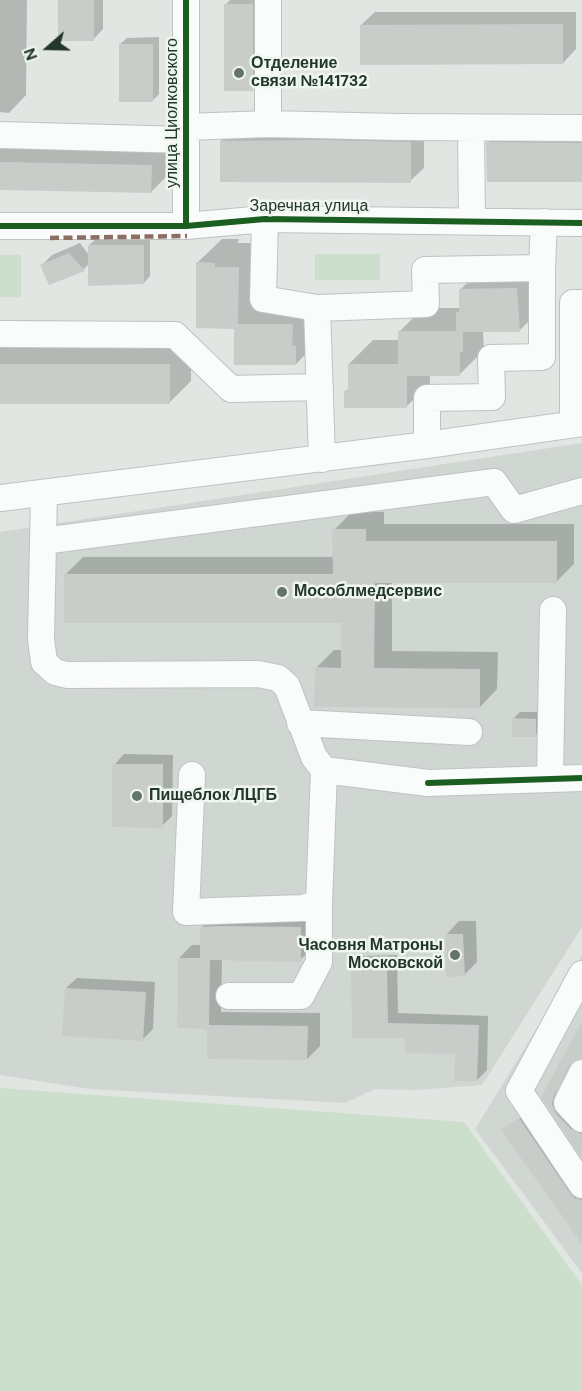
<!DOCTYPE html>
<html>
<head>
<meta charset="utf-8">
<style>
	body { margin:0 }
	#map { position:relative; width:582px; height:1391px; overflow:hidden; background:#e1e6e3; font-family:"DM Sans",sans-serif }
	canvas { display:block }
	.north { position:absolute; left:18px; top:18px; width:60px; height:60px; -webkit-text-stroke:4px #eff6f0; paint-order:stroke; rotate:250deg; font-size:16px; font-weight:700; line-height:24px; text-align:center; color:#22362b }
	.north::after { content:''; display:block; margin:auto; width:21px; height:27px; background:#22362b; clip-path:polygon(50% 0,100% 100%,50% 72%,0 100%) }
</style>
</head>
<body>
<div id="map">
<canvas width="582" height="1391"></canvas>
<div class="north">N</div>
</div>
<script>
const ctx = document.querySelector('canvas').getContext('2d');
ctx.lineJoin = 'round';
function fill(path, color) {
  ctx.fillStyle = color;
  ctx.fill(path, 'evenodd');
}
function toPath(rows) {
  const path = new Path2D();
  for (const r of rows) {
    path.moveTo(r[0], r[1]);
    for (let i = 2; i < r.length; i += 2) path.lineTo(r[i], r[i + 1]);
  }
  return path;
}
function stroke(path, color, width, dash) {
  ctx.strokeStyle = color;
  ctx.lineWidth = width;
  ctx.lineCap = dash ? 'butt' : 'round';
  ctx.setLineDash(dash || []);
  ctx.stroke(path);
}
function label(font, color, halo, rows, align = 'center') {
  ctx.font = font + ' "DM Sans",sans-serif';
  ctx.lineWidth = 5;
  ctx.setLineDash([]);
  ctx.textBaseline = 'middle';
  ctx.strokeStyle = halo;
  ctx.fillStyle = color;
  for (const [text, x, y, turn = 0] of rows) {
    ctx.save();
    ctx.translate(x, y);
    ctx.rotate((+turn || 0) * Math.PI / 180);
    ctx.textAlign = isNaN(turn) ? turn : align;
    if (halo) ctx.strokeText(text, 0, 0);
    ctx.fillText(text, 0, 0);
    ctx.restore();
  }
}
const built = toPath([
	[582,443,582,927,482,1085,415,1090,375,1089,345,1103,90,1089,0,1075,0,532],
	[582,955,582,1273,475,1129]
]);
const green = toPath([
	[315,254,380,254,380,280,315,280],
	[0,255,21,255,21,297,0,297],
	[0,1088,464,1122,582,1285,582,1391,0,1391]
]);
const shadow = toPath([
	[0,0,27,0,26,95,9,113,0,112],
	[59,0,103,0,103,29,93,40],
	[230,0,259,0,259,82,252,89,226,4],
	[375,12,576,12,576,49,563,63,361,25],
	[159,37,159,94,152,101,120,44,127,38],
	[235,128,424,129,424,168,410,181,221,141],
	[501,130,582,130,582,181,488,143],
	[0,144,169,147,169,174,151,192,0,189],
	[150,238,150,276,144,283,89,264,84,269,50,283,42,265,52,255,80,243,89,255,89,245,96,239],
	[222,239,239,239,238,243,262,243,262,301,316,301,320,339,296,364,235,327,197,263],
	[485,265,541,265,543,307,519,331,483,331,484,350,459,375,430,375,430,383,406,407,346,391,349,388,349,364,373,340,399,340,399,332,423,308,461,308,461,289],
	[0,343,191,343,191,381,169,403,0,402],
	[352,512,384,512,384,524,574,524,574,564,556,582,392,582,392,651,498,652,497,689,480,707,316,668,334,650,343,650,343,622,66,574,83,557,334,557,334,530],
	[520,712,542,712,542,729,535,736,513,719],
	[124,754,173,755,172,816,162,826,114,765],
	[215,914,314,914,313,947,300,960,222,959,221,1012,320,1013,320,1046,307,1059,209,1027,179,958,192,945,201,945,202,927],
	[459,921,476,921,477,962,464,975,446,935],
	[397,955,398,1013,488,1016,487,1070,477,1080,456,1053,407,1036,353,1036,353,966,363,956],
	[77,978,155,982,153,1029,143,1039,66,988],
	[582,1025,582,1057,572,1061,556,1092,555,1102,559,1110,582,1130,582,1155,543,1097],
	[523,1116,582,1197,582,1242,506,1128]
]);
const building = toPath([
	[58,0,94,0,94,41,58,41],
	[224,4,253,4,253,91,224,91],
	[563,24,563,64,360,65,360,25],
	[119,44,153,44,153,102,119,102],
	[320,140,411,142,411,183,220,182,220,141],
	[486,142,582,143,582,182,487,182],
	[0,162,152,165,151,193,0,190],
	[88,245,144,245,144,284,88,286],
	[69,253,85,271,49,285,40,265],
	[196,262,215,263,215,267,239,267,238,324,293,324,292,346,296,346,296,365,234,365,234,329,196,328],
	[517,288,520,332,463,332,463,352,460,352,460,376,407,376,407,408,344,408,344,391,348,391,348,364,398,364,398,331,456,331,456,312,459,312,459,289],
	[0,364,170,364,170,404,0,404],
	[332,529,366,529,366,541,557,541,557,583,375,583,374,668,480,669,480,708,314,707,315,667,341,668,341,623,64,623,64,574,333,574],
	[512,718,536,719,536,737,512,737],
	[112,764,163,764,163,828,112,827],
	[220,926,301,927,301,962,210,960,209,1025,308,1026,307,1060,207,1059,207,1029,177,1028,178,958,200,958,200,927],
	[445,934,463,934,465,976,446,977],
	[351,965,387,965,388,1023,479,1025,477,1081,454,1081,455,1054,405,1053,405,1038,352,1038],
	[65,988,146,992,143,1041,62,1036],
	[582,1022,582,1058,574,1060,569,1066,554,1096,552,1104,556,1113,571,1129,582,1134,582,1158,541,1097],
	[519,1118,570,1193,575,1198,582,1200,582,1244,501,1130]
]);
const minor = toPath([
	[268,124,268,0],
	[186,127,268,124,400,127,582,128],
	[471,128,472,221],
	[0,135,186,140],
	[265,219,263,299,317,308,426,304,425,270,542,268,542,357,491,358,492,397,427,398,427,445],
	[0,226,186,226,265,219,582,223],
	[186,226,186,0],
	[542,268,544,222],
	[317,308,322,459],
	[0,334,175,335,231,389,320,387],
	[573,424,573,303,582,303],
	[44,493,41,639,44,662,55,672,67,675,258,674,278,678,287,686,314,757,324,770,428,783,582,778],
	[0,498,427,445,582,423],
	[43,541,494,482,514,510,582,491],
	[300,723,469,732],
	[192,775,186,912,303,908,319,903],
	[550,778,553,610],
	[582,974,519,1091,582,1185],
	[229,996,301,996,319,962,319,903,324,770],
	[582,1073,567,1103,582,1119]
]);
const quiet = toPath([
	[50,238,187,236]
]);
const cycleway = toPath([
	[0,226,186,226,265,219,582,223],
	[186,226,186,0],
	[428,783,582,778]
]);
const markers = [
	[239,73,6,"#65746b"],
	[282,592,6,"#65746b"],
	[137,796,6,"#65746b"],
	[455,955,6,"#65746b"]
];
const poiNames = [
	["Отделение",251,64],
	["связи №141732",251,82],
	["Мособлмедсервис",294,592],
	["Пищеблок ЛЦГБ",149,796],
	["Часовня Матроны",443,946,"right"],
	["Московской",443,964,"right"]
];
const streetNames = [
	["улица Циолковского",173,113,-90],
	["Заречная улица",309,207]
];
fill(built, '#d0d7d2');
fill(green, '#ccdecc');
fill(shadow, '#0003');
fill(building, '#c9cdca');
stroke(minor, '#bec3c0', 28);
stroke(minor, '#fafbfb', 26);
stroke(quiet, '#8d6e63', 4.5, [9, 4.5]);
stroke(cycleway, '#1b5e20', 6);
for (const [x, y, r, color] of markers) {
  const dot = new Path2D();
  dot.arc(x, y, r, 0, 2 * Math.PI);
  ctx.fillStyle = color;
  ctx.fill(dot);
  stroke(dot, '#eff6f0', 2);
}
label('bold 16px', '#22362b', '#eff6f0', poiNames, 'left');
label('16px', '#22362b', '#eff6f0', streetNames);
</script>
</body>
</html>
